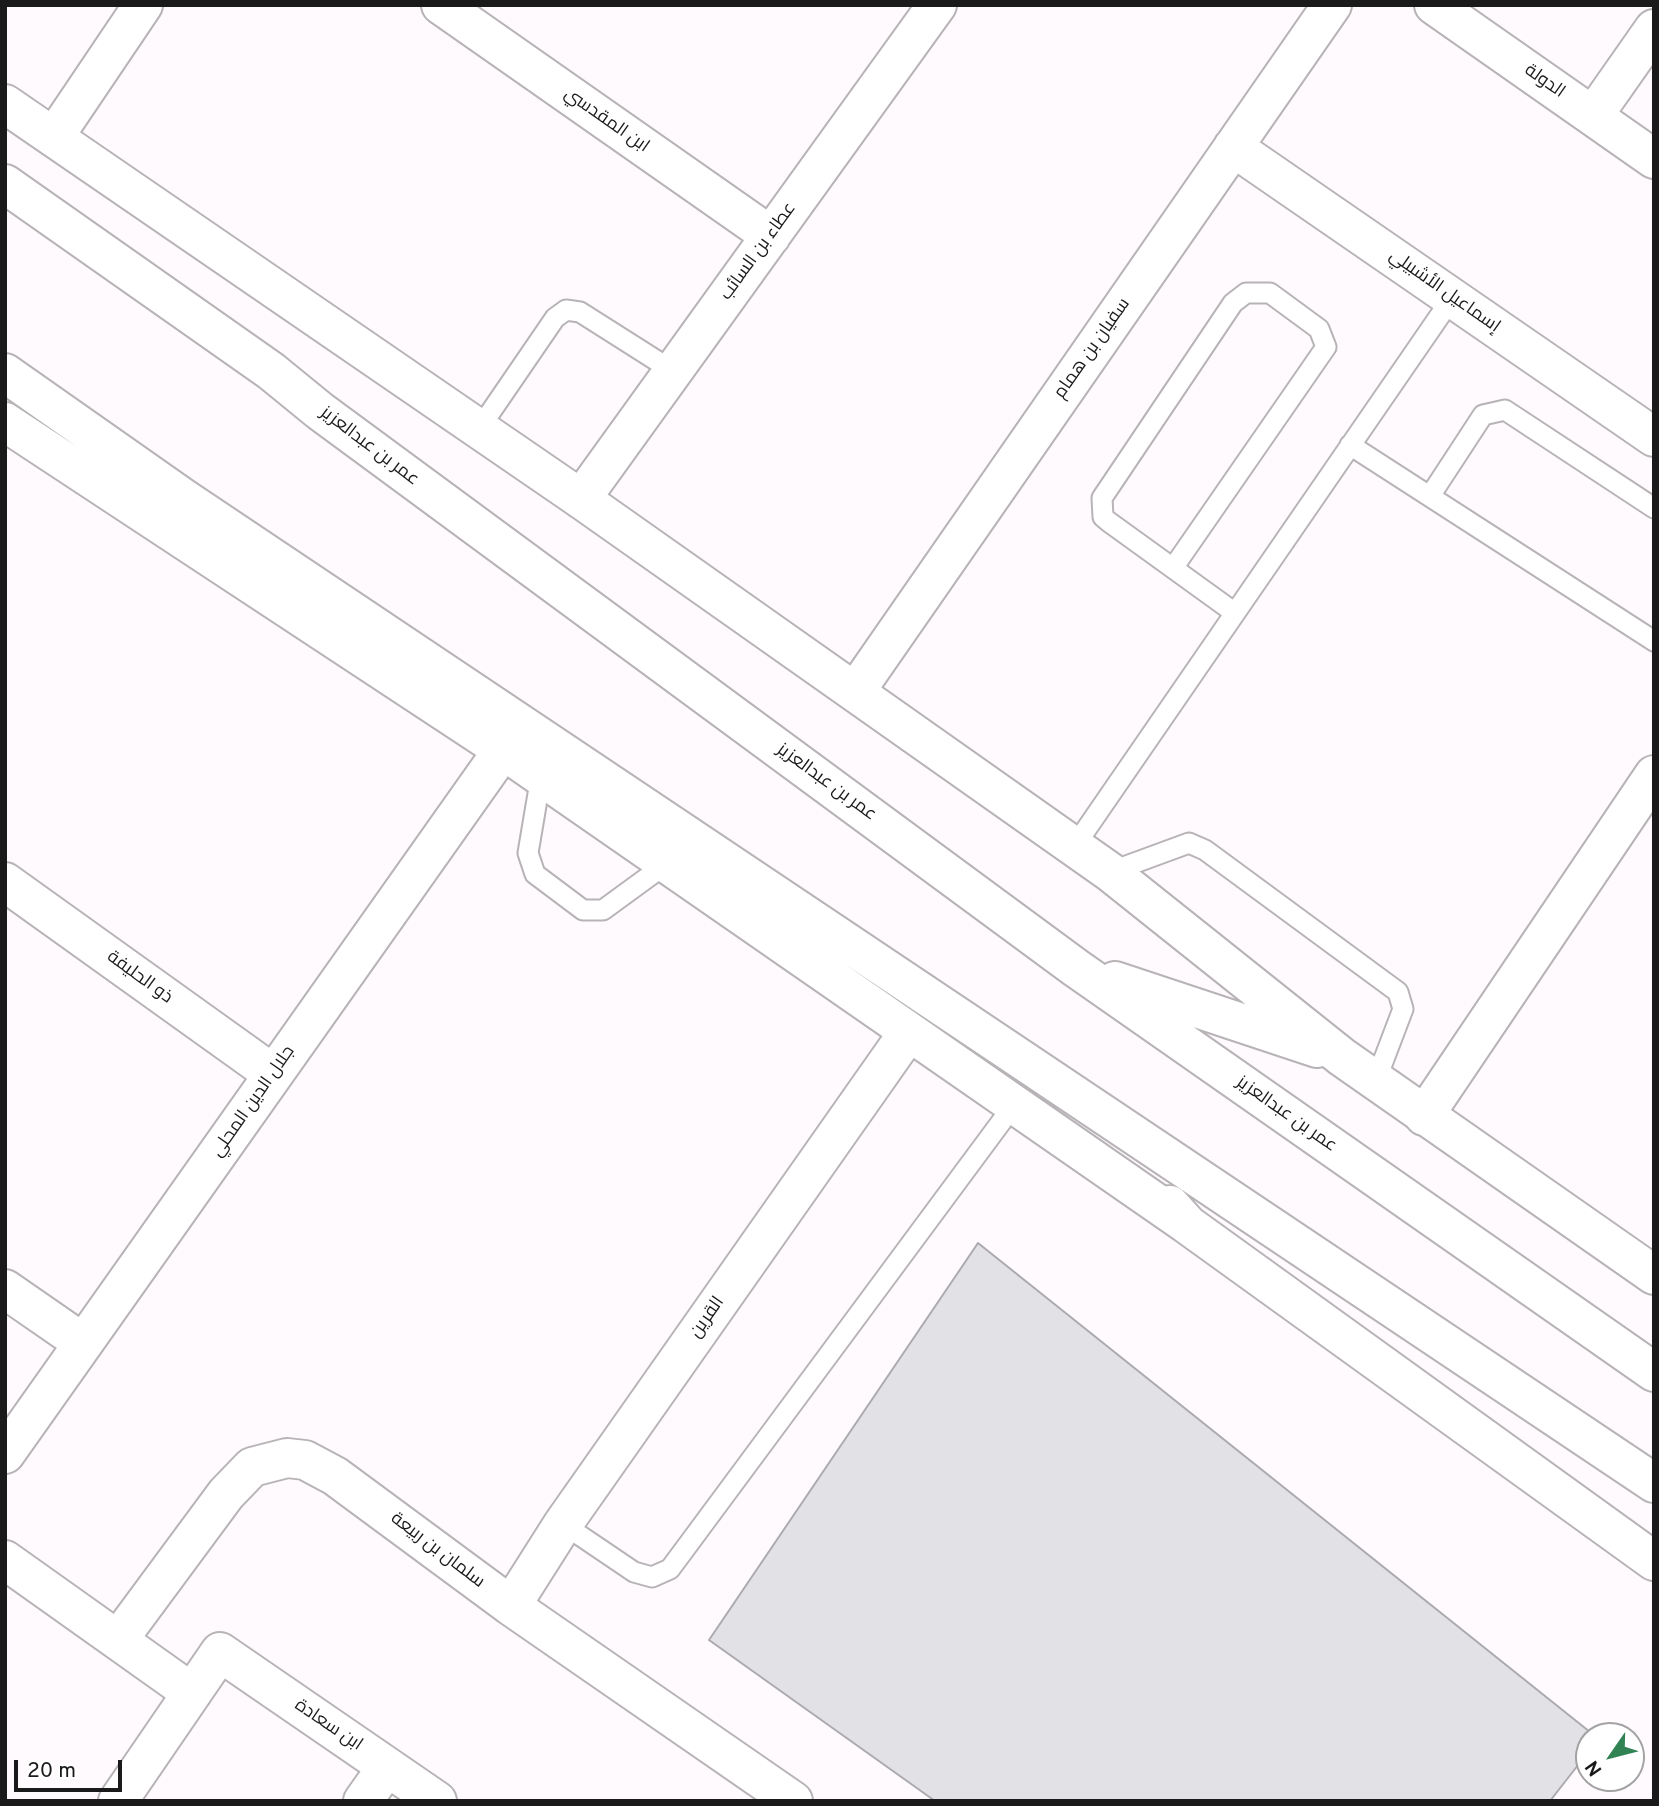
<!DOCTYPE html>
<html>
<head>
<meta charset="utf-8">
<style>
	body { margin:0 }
	#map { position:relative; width:1659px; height:1806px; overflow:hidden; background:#fefafe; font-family:Overpass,sans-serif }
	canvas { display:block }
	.frame { position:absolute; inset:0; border:7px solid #1b1a1b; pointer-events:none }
	.north { position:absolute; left:1575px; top:1722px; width:70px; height:70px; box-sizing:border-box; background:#fff; border:2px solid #a4a3a4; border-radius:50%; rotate:235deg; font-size:19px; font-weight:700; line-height:28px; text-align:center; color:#1b1a1b }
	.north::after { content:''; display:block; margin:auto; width:24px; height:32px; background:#328354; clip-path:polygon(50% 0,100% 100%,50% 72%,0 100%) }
	.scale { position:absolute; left:14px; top:1760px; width:108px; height:32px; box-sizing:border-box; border:4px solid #1b1a1b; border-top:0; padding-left:9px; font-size:21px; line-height:24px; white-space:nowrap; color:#1b1a1b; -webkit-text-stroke:5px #fff; paint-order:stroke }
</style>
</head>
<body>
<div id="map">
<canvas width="1659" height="1806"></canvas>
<div class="frame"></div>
<div class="north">N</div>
<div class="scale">20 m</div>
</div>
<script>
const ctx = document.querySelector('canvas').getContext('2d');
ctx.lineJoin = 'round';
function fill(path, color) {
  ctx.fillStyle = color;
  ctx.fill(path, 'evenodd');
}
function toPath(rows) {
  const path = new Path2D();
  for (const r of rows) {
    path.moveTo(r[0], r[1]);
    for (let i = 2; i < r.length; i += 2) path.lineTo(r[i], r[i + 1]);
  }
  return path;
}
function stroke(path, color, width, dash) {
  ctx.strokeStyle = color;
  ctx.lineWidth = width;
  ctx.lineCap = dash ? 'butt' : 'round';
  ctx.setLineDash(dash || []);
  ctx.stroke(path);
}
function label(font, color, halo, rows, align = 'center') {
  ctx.font = font + ' Overpass,Cairo,sans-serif';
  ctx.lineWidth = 5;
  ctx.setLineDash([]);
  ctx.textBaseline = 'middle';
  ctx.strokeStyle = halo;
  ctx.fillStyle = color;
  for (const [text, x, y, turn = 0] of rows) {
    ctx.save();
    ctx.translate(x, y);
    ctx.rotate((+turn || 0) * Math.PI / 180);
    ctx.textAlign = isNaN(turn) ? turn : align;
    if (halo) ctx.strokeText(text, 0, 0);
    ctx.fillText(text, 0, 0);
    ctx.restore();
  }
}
const building = toPath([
	[978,1243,1595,1736,1589,1736,1589,1751,1550,1801,935,1801,709,1640,978,1243]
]);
const lane = toPath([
	[479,429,555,318,566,310,580,312,673,371],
	[1350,445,1654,641],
	[1430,496,1483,415,1505,410,1654,508],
	[1173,568,1326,347,1319,329,1270,293,1246,293,1233,303,1102,498,1103,517,1109,522,1235,613],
	[541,776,528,853,535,874,583,910,603,910,666,864],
	[1074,847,1452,298],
	[1110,872,1189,843,1205,850,1398,992,1403,1009,1376,1080],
	[563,1524,634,1572,652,1577,670,1569,1013,1106]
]);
const street = toPath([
	[441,5,771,236],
	[1434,5,1654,159],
	[1593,116,1654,29],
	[54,137,143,5],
	[1233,147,1654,437],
	[581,499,937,5],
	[855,692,1332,5],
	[5,882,273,1074],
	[1424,1116,1654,775],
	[5,1289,83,1343],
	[5,1454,503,750],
	[5,1560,192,1693],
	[511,1606,563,1524,908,1033],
	[118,1640,226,1494,252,1467,287,1458,305,1460,335,1476,511,1606,793,1801],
	[118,1801,220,1652,437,1801],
	[363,1801,387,1767]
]);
const secondary = toPath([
	[5,104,581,499,1110,872,1342,1057,1654,1275],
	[5,184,271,371,320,411,1076,968,1654,1372],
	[5,373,183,498,1654,1483],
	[5,422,503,750,1188,1225],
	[1115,981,1317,1048],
	[1170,1205,1188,1225,1654,1561]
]);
const streetNames = [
	["الدولة",1544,82,35],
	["ابن المقدسي",606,121,35],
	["عطاء بن السائب",759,252,-54],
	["إسماعيل الأشبيلي",1444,292,35],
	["سفيان بن همام",1093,349,-55],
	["عمر بن عبدالعزيز",369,447,37],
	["عمر بن عبدالعزيز",826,783,36],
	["ذو الحليفة",139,978,36],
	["جلال الدين المحلي",254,1102,-55],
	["عمر بن عبدالعزيز",1286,1115,35],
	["القرين",708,1318,-55],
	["سلمان بن ربيعة",437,1551,37],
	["ابن سعادة",328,1726,34]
];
fill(building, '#e2e1e6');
stroke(building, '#abaaaf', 2);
stroke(lane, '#b7b3b7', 23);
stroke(street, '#b7b3b7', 42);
stroke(secondary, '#b7b3b7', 42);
stroke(lane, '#fff', 19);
stroke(street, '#fff', 38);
stroke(secondary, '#fff', 38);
label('18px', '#1b1a1b', '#fff', streetNames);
</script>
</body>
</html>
